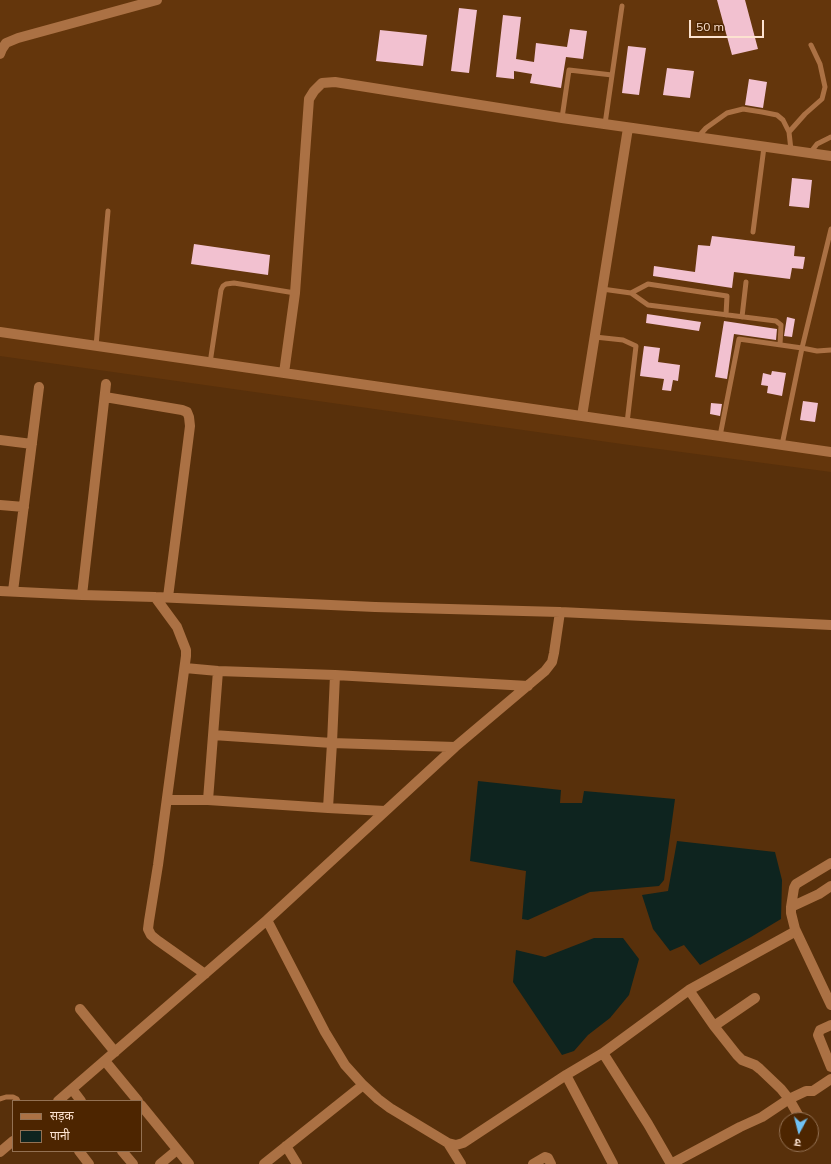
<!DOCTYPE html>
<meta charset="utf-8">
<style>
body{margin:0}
#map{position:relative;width:831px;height:1164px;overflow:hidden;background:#58300b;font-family:Mulish,"Noto Sans Devanagari",sans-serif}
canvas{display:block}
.legend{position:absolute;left:12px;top:1100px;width:130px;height:52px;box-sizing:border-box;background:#4d2500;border:1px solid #937153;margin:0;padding:5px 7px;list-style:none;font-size:12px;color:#fce2d0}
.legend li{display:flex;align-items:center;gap:8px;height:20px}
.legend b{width:20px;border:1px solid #937153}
.north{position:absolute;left:779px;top:1112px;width:40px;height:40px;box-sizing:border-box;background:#4d2500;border:1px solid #937153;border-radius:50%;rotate:187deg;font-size:11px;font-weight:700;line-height:16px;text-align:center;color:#fce2d0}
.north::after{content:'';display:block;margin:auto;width:14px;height:18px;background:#70c2f4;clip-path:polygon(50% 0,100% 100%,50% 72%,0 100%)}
.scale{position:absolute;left:689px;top:20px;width:75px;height:18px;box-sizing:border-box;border:2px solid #fce2d0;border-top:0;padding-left:5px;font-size:12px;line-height:14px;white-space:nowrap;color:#fce2d0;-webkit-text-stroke:3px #4d2500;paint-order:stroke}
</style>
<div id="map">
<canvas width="831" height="1164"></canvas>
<ul class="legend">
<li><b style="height:5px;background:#ab7144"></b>सड़क</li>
<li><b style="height:11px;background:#0e241f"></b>पानी</li>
</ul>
<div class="north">उ</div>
<div class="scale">50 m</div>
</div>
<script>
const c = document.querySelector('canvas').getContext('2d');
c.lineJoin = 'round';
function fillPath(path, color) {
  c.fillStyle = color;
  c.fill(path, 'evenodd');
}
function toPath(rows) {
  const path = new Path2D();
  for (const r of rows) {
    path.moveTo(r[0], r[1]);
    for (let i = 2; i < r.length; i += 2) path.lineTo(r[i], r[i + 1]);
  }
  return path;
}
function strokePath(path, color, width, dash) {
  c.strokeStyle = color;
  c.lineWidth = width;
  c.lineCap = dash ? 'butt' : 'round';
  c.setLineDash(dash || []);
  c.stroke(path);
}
fillPath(toPath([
 [0,0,831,0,831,472,629,445,0,356]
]), '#64360c');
fillPath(toPath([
 [478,781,561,790,560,803,582,803,584,791,675,799,664,880,659,886,590,892,528,920,522,919,526,871,470,861],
 [677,841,775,852,782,880,781,919,751,937,700,965,684,945,670,951,653,929,642,895,668,891],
 [594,938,623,938,639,959,629,995,610,1018,588,1035,574,1051,562,1055,513,982,516,950,545,957]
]), '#0e241f');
fillPath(toPath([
 [717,0,745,0,758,49,732,55],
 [459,8,477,10,469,73,451,71],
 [503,15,521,17,516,59,534,62,536,43,567,47,570,29,587,31,583,59,566,57,561,88,530,83,532,74,514,71,514,79,496,77],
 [380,30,427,35,423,66,376,61],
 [628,46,646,48,639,95,622,93],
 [667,68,694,71,690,98,663,95],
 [749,79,767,82,763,108,745,105],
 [792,178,812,180,809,208,789,206],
 [712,236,795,246,794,256,805,257,803,269,792,268,790,279,734,272,732,288,653,276,654,266,695,272,698,245,710,246],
 [194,244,270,255,268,275,191,264],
 [647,314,701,322,699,331,646,323],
 [787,317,795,319,792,337,784,336],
 [724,321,777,329,776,340,734,334,727,379,715,377],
 [644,346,660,348,658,362,680,365,678,381,673,380,671,391,662,390,664,379,640,376],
 [772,371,786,373,782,396,767,393,768,386,761,385,763,373,771,375],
 [803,401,818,403,815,422,800,420],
 [711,403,722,404,720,416,710,414]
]), '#f2c1d0');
strokePath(toPath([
 [562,118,569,70,612,75],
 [605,124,622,6],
 [789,132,805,114,822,99,825,87,820,64,811,45],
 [698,137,706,128,727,113,743,109,762,112,777,115,783,120,789,132,791,150],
 [810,153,817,144,831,137],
 [753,232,764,147],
 [602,289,631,293,648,305,776,321,781,325,780,345],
 [631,293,648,284,727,296,726,315],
 [742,317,746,282],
 [595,337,623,340,636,346,627,423],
 [96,346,108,211],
 [210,363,221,290,223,286,226,284,234,283,295,293],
 [720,436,739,339,802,348,817,351,831,350],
 [782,445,802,348,831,229],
 [0,1099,6,1097,13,1097,17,1099,18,1101]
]), '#ab7144', 5);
strokePath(toPath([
 [0,54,2,49,6,43,18,38,157,0],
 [0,332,831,452],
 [284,373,295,293,309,99,314,91,322,83,335,82,562,118,831,156],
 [105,397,182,410,187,412,189,417,190,426,188,442,168,597],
 [582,416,628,128],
 [0,440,32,444],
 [0,505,24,507],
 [0,591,82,595,155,597,375,607,560,612,831,625],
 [13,591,39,387],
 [82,595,106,384],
 [155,597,177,627,186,650,186,656,158,865,149,921,148,929,151,935,157,940,205,974],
 [185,668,218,671,335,675,528,686],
 [213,735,332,743,455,747],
 [167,800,208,800,328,808,385,811],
 [208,800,218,671],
 [328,808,332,743,335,675],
 [831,863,796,884,794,888,791,907,791,913,795,929,831,1005],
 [791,907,819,894,831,886],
 [267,920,455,747,545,671,552,662,554,653,560,612],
 [689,990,714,1026,737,1055,742,1060,755,1065,760,1069,781,1089,789,1099,801,1120],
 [80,1009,115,1052],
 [831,1025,820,1030,818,1035,831,1067],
 [714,1026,755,998],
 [603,1053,648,1124,671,1164],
 [105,1061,138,1101],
 [566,1075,613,1164],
 [72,1089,81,1101],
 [58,1101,267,920,325,1032,345,1065,363,1085,378,1099,390,1108,448,1143,456,1145,463,1143,566,1075,603,1053,689,990,796,931],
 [141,1105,189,1164],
 [448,1143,461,1164],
 [286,1146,297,1164],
 [79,1151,89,1164],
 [122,1151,133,1164],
 [0,1152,13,1141],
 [160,1164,177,1150],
 [264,1164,363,1085],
 [533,1164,545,1157,548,1158,551,1164],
 [671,1164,740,1127,762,1117,789,1099,806,1091,813,1091,831,1079]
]), '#ab7144', 10);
</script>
